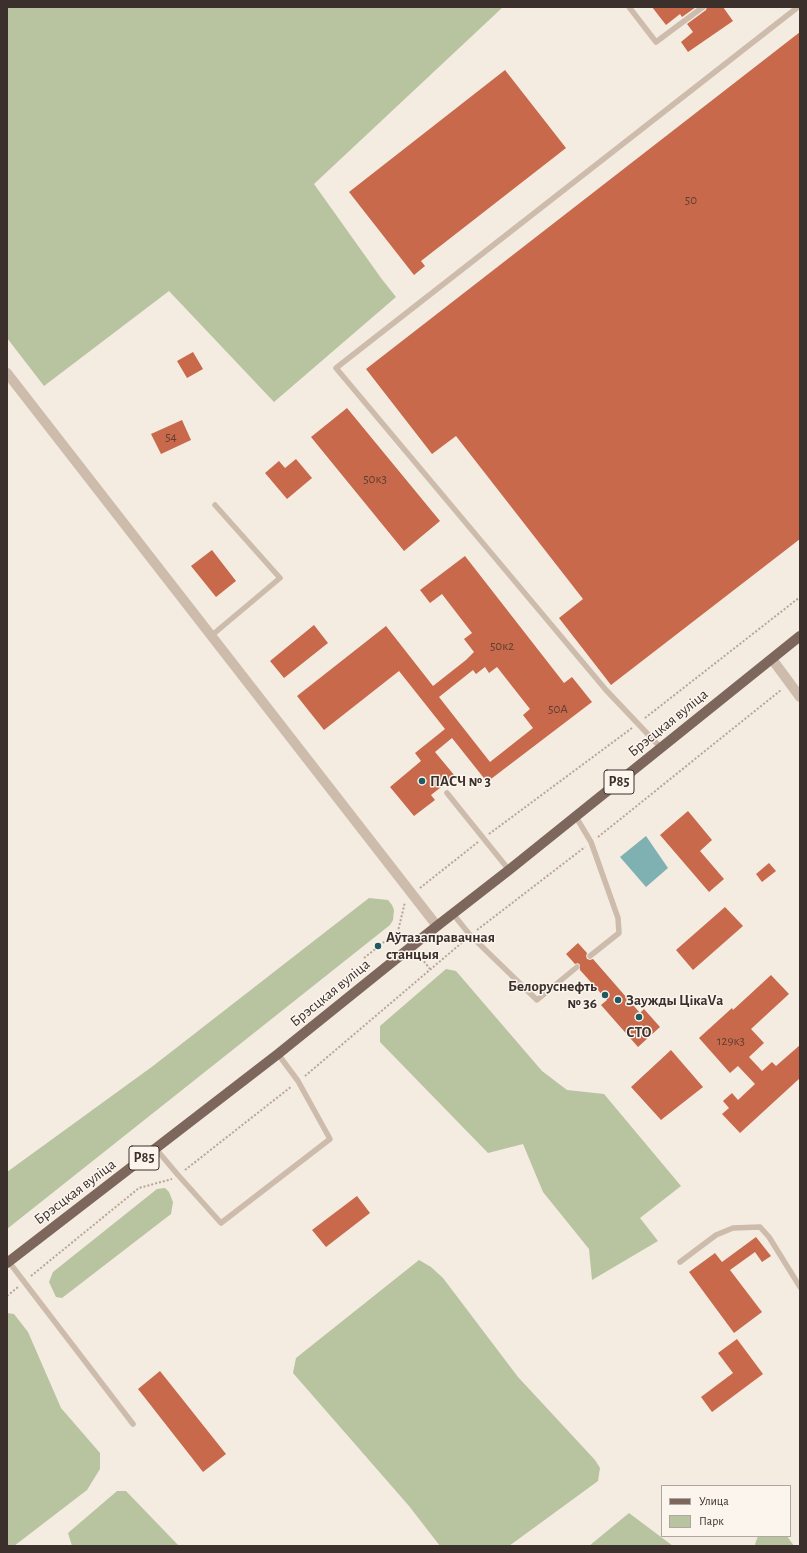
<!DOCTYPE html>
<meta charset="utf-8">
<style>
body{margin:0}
#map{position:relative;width:807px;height:1553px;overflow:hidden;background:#f4ebe1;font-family:"Alegreya Sans",sans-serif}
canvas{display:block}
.frame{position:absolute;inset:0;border:8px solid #3b302b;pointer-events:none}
.legend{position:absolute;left:661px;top:1485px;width:130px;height:52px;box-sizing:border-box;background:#fbf5ee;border:1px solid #aea6a0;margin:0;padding:5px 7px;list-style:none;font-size:12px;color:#3b302b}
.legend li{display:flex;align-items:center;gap:8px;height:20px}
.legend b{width:20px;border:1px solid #aea6a0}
</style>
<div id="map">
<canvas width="807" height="1553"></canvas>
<div class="frame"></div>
<ul class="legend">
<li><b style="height:5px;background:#7d675c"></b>Улица</li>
<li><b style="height:11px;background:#b8c4a0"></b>Парк</li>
</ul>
</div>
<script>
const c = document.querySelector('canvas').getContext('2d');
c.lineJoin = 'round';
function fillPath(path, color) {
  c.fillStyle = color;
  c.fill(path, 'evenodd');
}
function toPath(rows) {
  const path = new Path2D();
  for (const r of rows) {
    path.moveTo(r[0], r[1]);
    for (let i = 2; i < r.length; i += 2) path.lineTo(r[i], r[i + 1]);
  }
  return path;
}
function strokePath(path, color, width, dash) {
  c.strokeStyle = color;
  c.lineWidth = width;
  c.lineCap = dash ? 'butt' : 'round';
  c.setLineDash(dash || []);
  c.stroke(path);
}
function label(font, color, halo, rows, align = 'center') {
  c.font = font + ' "Alegreya Sans",sans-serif';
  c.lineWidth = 3;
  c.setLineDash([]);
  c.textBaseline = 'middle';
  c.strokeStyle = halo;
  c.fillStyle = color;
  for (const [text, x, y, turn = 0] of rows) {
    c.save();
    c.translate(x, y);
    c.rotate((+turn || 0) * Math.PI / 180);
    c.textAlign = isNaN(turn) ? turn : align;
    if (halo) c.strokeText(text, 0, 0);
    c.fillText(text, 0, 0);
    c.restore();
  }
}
fillPath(toPath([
 [7,7,503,7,314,184,381,278,396,297,274,402,169,291,44,386,7,338],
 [369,898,388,900,392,905,394,910,393,920,390,925,7,1229,7,1172,153,1066],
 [446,969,456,971,542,1071,567,1090,604,1094,681,1186,640,1218,658,1241,592,1280,589,1249,543,1192,523,1144,488,1153,380,1042,380,1026],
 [165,1188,169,1192,173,1202,171,1214,62,1298,56,1297,49,1282,53,1272,157,1189],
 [419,1260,431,1267,443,1278,518,1377,595,1460,600,1468,598,1481,509,1546,440,1546,409,1506,293,1373,296,1358],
 [7,1313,14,1314,28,1332,61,1408,100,1453,100,1469,87,1490,14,1546,7,1546],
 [117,1491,126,1491,179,1546,72,1546,68,1533],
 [629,1513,673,1546,589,1546],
 [758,1536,787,1536,794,1546,756,1546,755,1544]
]), '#b8c4a0');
fillPath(toPath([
 [646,836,668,868,646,887,620,857]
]), '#7fb0b2');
fillPath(toPath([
 [652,7,696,7,682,17,680,14,666,25],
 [707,7,723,7,733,21,688,52,681,42,693,32,687,24,706,10],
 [800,32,800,539,611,685,559,618,583,599,456,436,432,454,366,369],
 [505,70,566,148,421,261,425,266,414,275,349,192],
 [193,352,203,369,187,378,177,361],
 [347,408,440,521,404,551,311,437],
 [182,420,191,440,161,454,151,434],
 [296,459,312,478,287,499,265,473,279,461,285,468],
 [212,550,236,581,216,597,191,566],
 [465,556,564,683,572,677,592,702,487,782,452,738,435,752,455,776,431,795,435,800,414,816,390,787,421,761,415,753,445,729,399,671,324,730,297,696,386,626,433,686,466,660,474,652,464,639,472,633,442,594,430,603,420,590],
 [485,667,489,673,497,667,530,709,523,715,533,728,490,762,439,697,473,670,476,674],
 [314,625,328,643,284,678,270,661],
 [688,811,712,840,700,851,724,879,709,892,660,835],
 [769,863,776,871,762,882,756,874],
 [725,907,743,926,693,970,676,950],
 [578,943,587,953,586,956,587,959,590,960,593,959,640,1013,644,1009,660,1027,638,1047,601,1005,607,1000,580,970,580,965,578,963,575,964,566,954],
 [771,975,789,994,751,1029,764,1043,749,1057,762,1071,772,1062,776,1066,800,1045,800,1078,740,1133,722,1114,729,1108,723,1101,732,1093,738,1100,755,1084,738,1066,730,1073,699,1038,732,1008,733,1010],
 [671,1050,703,1087,661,1120,631,1087],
 [357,1196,370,1213,326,1247,312,1230],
 [756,1237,771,1256,762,1262,755,1252,730,1270,762,1312,734,1333,689,1272,715,1253,722,1262],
 [737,1339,763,1374,712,1412,701,1397,733,1373,718,1353],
 [160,1371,226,1454,203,1472,138,1389]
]), '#c8694b');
strokePath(toPath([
 [645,718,800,597],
 [489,834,632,728],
 [598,837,781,690],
 [420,888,478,842],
 [477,930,585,847],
 [405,938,398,931,405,902],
 [419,955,430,969],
 [364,958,398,931],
 [305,1076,465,940],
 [185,1170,292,1086],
 [31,1276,139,1188,172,1179],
 [7,1296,18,1287]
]), '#b9a596', 2, [2, 2]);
strokePath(toPath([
 [629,7,656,42,703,7],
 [211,636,280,578,215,505],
 [661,748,606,690,336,368,798,7],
 [447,793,509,870],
 [576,817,591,842,618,918,619,933,590,956],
 [453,914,470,935,537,1000,577,967],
 [156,1149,178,1175,221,1223,330,1139,298,1081,278,1054],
 [9,1262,133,1424],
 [680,1262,716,1235,733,1228,760,1227,769,1237,800,1287]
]), '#cdbbac', 5.5);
strokePath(toPath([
 [7,373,437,926],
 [772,659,800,697]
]), '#cdbbac', 10);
strokePath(toPath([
 [7,1263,278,1054,437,926,509,870,800,636]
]), '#7d675c', 10);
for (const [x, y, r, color] of [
 [422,781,4,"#1f5a5e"],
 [378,946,4,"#1f5a5e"],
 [605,995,4,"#1f5a5e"],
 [618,1000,4,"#1f5a5e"],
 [639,1017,4,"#1f5a5e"]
]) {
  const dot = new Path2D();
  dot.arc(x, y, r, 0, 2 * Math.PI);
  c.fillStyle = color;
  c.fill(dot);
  strokePath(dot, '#fbf5ee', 1.5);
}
label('13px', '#5e3e33', null, [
 ["50",691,200],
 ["54",171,437],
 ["50к3",375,479],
 ["50к2",502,646],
 ["50А",558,709],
 ["129к3",731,1041]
]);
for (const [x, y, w] of [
 [619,782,30],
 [144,1158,30]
]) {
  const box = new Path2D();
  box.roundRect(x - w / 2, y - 12, w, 24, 3);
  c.fillStyle = '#fbf5ee';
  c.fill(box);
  strokePath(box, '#3b302b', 1);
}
label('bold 14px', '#3b302b', null, [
 ["Р85",619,782],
 ["Р85",144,1158]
]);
label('15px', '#3b302b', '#fbf5ee', [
 ["Брэсцкая вуліца",668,723,-39],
 ["Брэсцкая вуліца",330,993,-39],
 ["Брэсцкая вуліца",75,1192,-37]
]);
label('bold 15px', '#3b302b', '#fbf5ee', [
 ["ПАСЧ № 3",430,781],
 ["Аўтазаправачная",386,937],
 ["станцыя",386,954],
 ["Белоруснефть",597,986,"right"],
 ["№ 36",597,1003,"right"],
 ["Заужды ЦікаVа",626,1000],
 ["СТО",639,1032,"center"]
], 'left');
</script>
